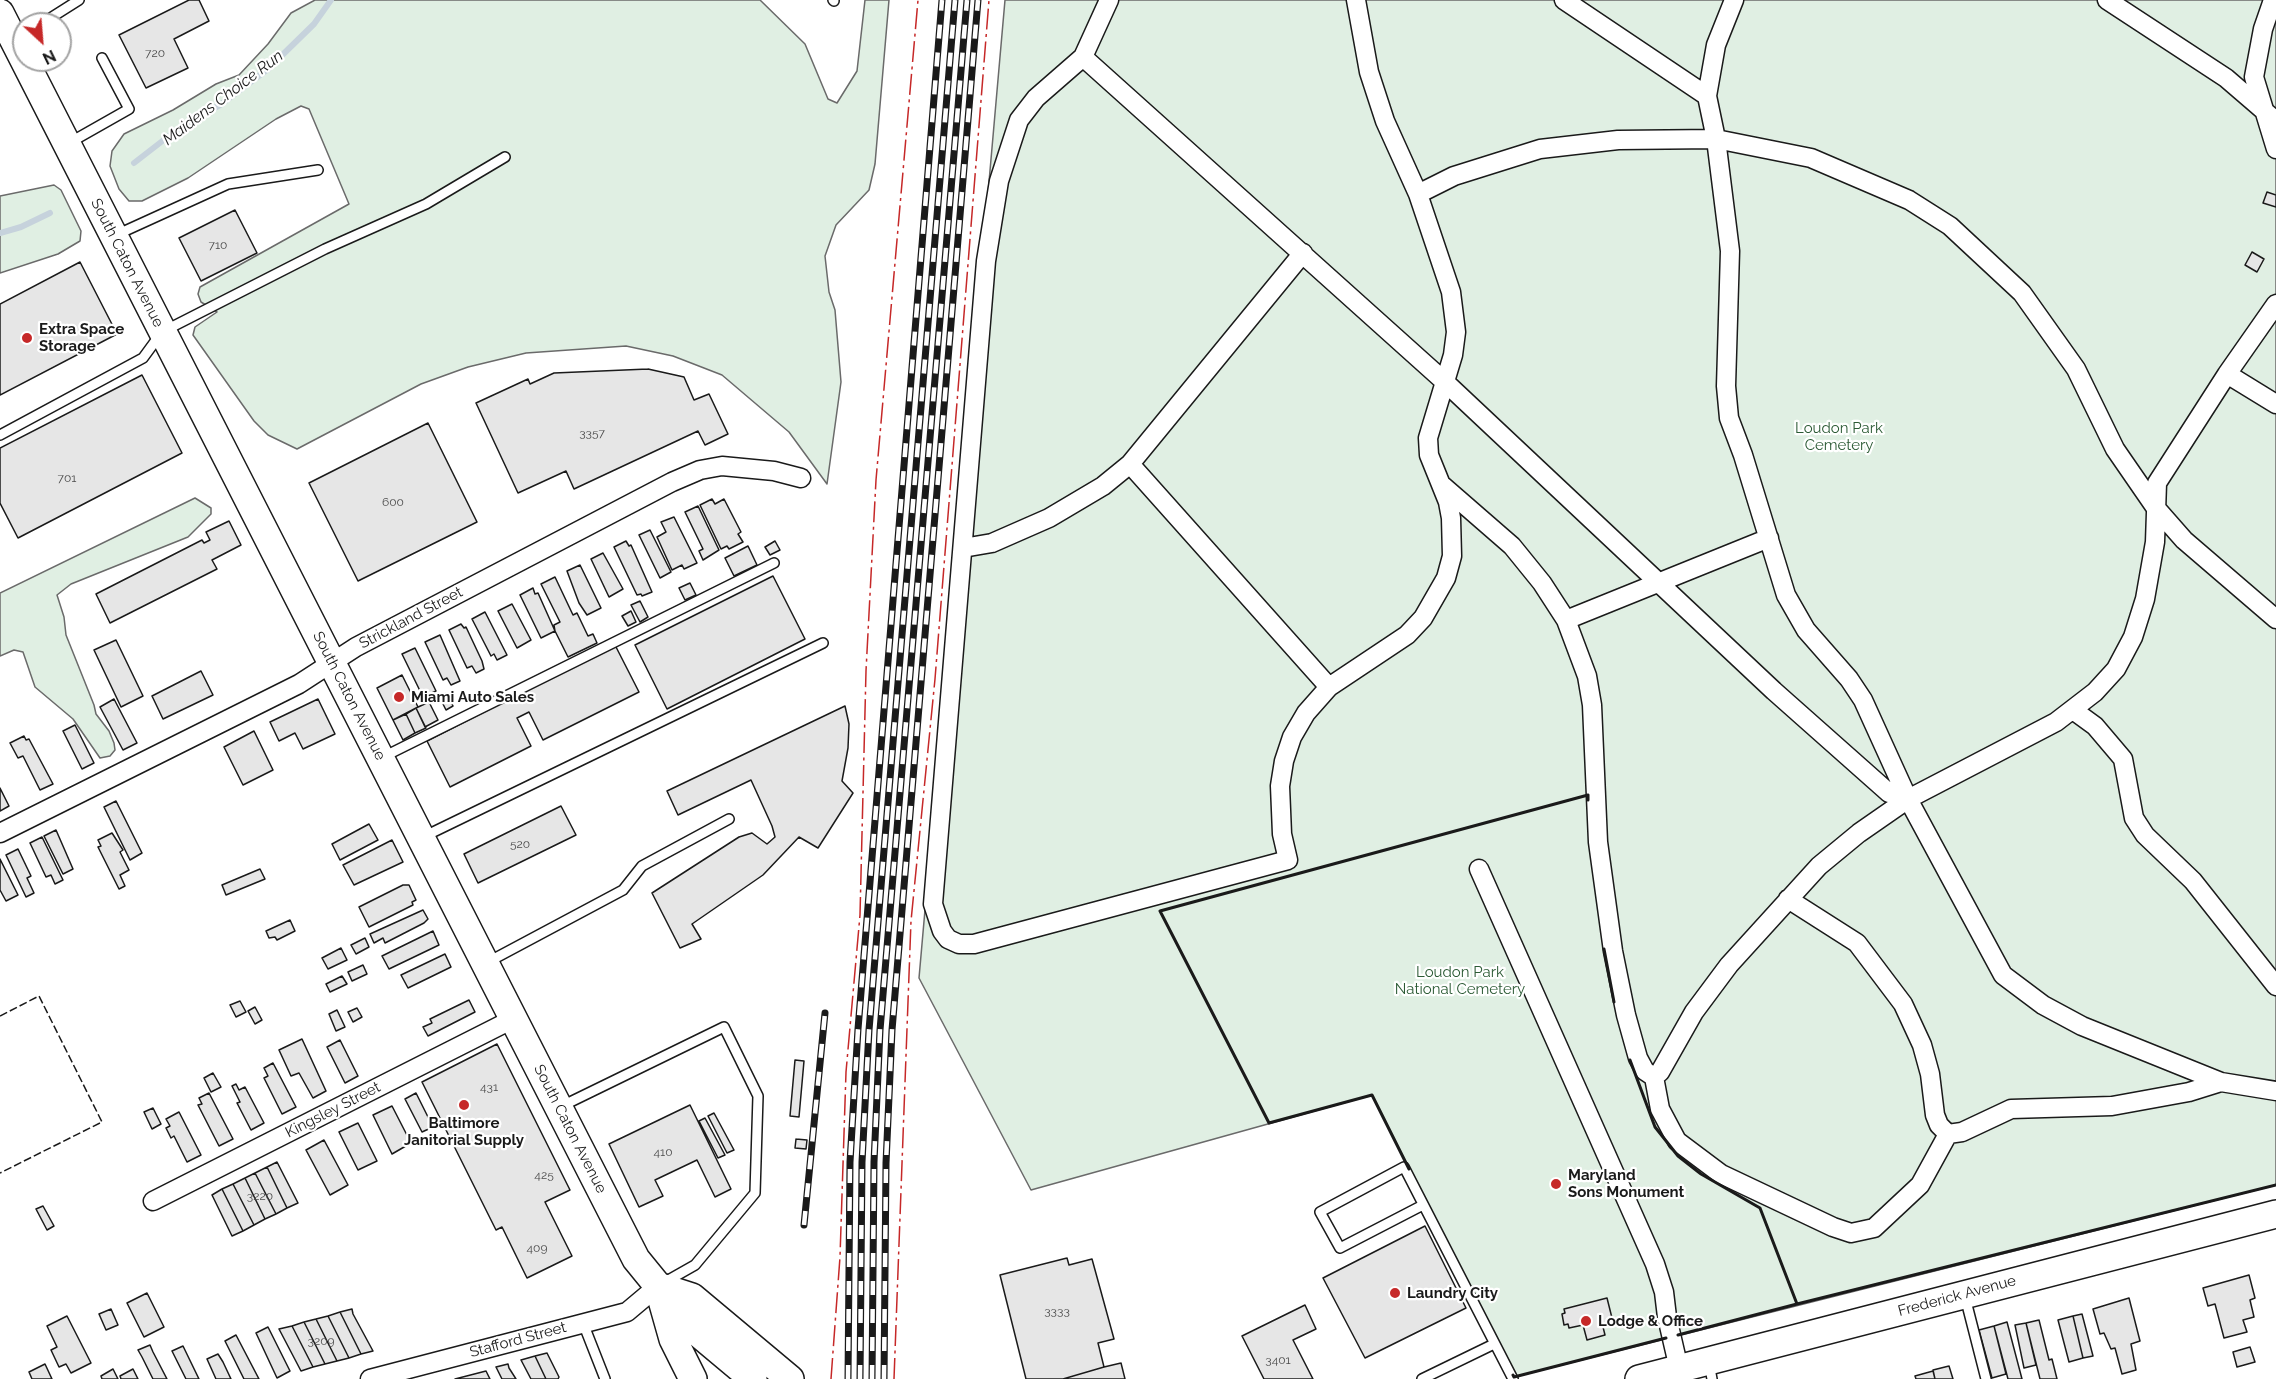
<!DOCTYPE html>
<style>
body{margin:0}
#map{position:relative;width:2276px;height:1379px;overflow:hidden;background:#fff;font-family:Raleway,sans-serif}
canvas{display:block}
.north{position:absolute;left:12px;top:12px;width:60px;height:60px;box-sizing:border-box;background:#fff;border:2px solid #a3a3a3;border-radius:50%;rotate:154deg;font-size:16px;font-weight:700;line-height:24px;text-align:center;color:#1a1a1a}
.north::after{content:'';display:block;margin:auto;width:21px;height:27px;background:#c62828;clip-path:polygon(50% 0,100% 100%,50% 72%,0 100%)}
</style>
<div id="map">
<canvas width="2276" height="1379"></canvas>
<div class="north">N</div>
</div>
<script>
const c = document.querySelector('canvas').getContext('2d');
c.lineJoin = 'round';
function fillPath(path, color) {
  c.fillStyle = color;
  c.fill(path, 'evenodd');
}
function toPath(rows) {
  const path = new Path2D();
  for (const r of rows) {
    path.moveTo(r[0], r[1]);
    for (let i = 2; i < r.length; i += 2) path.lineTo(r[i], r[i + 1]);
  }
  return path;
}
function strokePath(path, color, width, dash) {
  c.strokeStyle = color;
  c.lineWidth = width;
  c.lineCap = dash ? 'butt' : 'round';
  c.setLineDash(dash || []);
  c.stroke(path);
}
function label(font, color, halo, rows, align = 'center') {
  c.font = font + ' Raleway,sans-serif';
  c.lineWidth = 4.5;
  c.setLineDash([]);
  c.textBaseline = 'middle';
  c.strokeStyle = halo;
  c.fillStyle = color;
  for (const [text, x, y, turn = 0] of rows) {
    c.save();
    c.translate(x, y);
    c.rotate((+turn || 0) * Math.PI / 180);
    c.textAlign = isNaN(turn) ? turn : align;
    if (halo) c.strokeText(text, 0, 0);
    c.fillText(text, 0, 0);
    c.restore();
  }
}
const green = toPath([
 [315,0,760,0,805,44,828,99,837,103,857,71,865,0,889,0,875,164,869,190,836,225,825,256,829,292,835,310,841,382,827,484,789,432,722,375,673,356,626,346,526,353,468,367,421,384,297,449,268,435,254,421,193,335,195,327,217,312,201,302,198,294,200,287,349,204,309,109,301,106,276,119,188,178,142,201,129,201,119,189,110,166,112,151,124,134,173,110,216,84,239,75,268,44,291,13,315,0],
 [1005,0,2276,0,2276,1185,1514,1377,1372,1095,1031,1190,919,978,1005,0],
 [54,185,61,190,81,231,80,241,58,254,0,273,0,196,54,185],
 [195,498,211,508,211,514,188,537,71,584,57,595,64,617,66,635,94,705,96,714,109,731,114,743,115,750,110,756,100,758,73,719,35,687,23,652,14,650,0,656,0,593,195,498]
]);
fillPath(green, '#e0efe3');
strokePath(green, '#6a6a6a', 1.5);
strokePath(toPath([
 [134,163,183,125,220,105,268,69,314,24,331,0],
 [0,233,21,227,50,213]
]), '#c6d2dc', 6);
const building = toPath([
 [189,0,199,0,209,21,174,39,188,68,146,88,119,35,189,0],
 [2267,192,2276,195,2276,207,2263,203,2267,192],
 [235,210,257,253,201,281,179,238,235,210],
 [2252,252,2264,259,2257,272,2245,265,2252,252],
 [80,262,117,334,0,395,0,304,80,262],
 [648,369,684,377,694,400,709,394,728,434,705,445,698,431,574,489,566,471,518,493,476,403,528,379,530,384,554,373,648,369],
 [142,375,182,453,18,538,0,503,0,448,142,375],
 [428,423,477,522,358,581,309,483,428,423],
 [712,499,715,504,724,499,741,532,738,534,743,542,729,549,727,546,721,549,700,505,712,499],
 [698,506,719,550,703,560,699,551,703,549,685,512,698,506],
 [674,517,697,563,684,569,682,565,672,570,657,537,666,532,661,522,674,517],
 [229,521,241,545,212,560,217,569,110,623,96,594,202,540,204,543,210,540,206,532,229,521],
 [650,530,671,572,660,578,639,535,650,530],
 [626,541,629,546,631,545,652,592,642,596,641,594,637,595,614,547,626,541],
 [775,541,780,550,770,555,765,547,775,541],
 [748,546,757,565,734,576,725,558,748,546],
 [603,553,623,589,609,597,591,559,603,553],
 [580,565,601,608,587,615,579,603,567,571,580,565],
 [773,576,805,639,667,709,635,645,773,576],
 [555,577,573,615,577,613,588,636,593,634,597,643,568,657,555,631,554,625,560,622,541,584,555,577],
 [690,583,696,595,685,600,679,588,690,583],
 [533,588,535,594,538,593,555,631,541,638,520,595,533,588],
 [640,601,648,617,640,622,631,605,640,601],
 [512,604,531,640,517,648,498,611,512,604],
 [631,611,636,622,628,626,622,616,631,611],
 [485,612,507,655,497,660,494,654,491,656,472,619,485,612],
 [461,624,464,628,466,627,482,661,484,669,476,673,472,666,467,668,449,630,461,624],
 [440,635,460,681,451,685,447,678,443,680,425,642,440,635],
 [116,640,143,696,121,707,94,650,116,640],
 [615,645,639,692,543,740,529,712,517,718,531,746,450,787,427,741,615,645],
 [415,648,436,691,423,697,402,654,415,648],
 [201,671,213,695,163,719,152,696,201,671],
 [402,675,418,707,393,720,377,688,402,675],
 [447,693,453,706,446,710,439,696,447,693],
 [114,699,137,743,123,750,100,707,114,699],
 [318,699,335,734,303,749,295,733,279,741,270,722,318,699],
 [429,702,438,720,425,727,416,708,429,702],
 [845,706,849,724,848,748,842,781,853,793,818,848,799,837,763,875,692,924,701,939,680,948,652,893,739,837,752,833,767,844,775,837,772,826,751,780,678,815,667,791,845,706],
 [416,708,426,728,415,733,406,714,416,708],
 [406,714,415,733,403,740,393,720,406,714],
 [75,725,94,763,82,769,63,731,75,725],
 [254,731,273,770,243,785,224,747,254,731],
 [24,736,26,740,29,739,53,784,40,790,23,756,18,758,10,743,24,736],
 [0,788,9,806,0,811,0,788],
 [116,801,142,853,130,860,104,807,116,801],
 [561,806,576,835,478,883,464,854,561,806],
 [369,824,378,840,340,860,332,844,369,824],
 [56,830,73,869,63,874,44,836,56,830],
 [112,833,123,850,120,852,129,870,120,875,125,886,119,889,98,847,101,846,98,840,112,833],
 [42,837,63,880,55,884,51,875,46,877,30,843,42,837],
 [392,840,403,862,354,885,343,865,392,840],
 [18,849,31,876,27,878,34,893,26,897,6,855,18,849],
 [0,859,18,895,6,901,0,890,0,859],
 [260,869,265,879,226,895,222,885,260,869],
 [403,885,409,885,416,900,412,902,413,905,369,927,359,907,403,885],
 [423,910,428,919,424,923,385,943,383,938,374,943,370,934,423,910],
 [290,920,295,931,277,940,275,937,269,938,266,931,290,920],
 [433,931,439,945,389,969,382,956,433,931],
 [365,938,369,947,356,954,351,945,365,938],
 [341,948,347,960,328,969,322,958,341,948],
 [445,954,451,967,408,988,401,975,445,954],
 [363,965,367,974,352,981,348,972,363,965],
 [342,976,347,984,330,992,326,984,342,976],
 [469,1000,475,1012,428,1036,423,1027,432,1023,430,1019,469,1000],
 [240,1001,246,1012,236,1017,230,1005,240,1001],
 [255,1007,262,1020,255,1024,248,1011,255,1007],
 [357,1008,362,1017,353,1022,348,1012,357,1008],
 [337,1010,345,1027,336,1031,329,1014,337,1010],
 [302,1039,326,1091,313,1098,299,1073,291,1076,279,1050,302,1039],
 [340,1040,358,1076,345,1083,327,1047,340,1040],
 [497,1044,570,1190,545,1202,572,1256,527,1278,502,1227,496,1230,422,1082,497,1044],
 [795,1060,804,1061,799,1117,790,1116,795,1060],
 [273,1063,296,1107,282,1114,264,1078,268,1076,264,1068,273,1063],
 [213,1073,221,1087,211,1092,204,1078,213,1073],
 [236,1084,239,1090,245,1087,264,1123,251,1130,237,1103,240,1102,232,1086,236,1084],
 [209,1093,233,1139,219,1146,198,1105,202,1104,199,1098,209,1093],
 [416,1093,433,1127,422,1132,405,1099,416,1093],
 [690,1105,731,1189,715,1197,697,1160,655,1180,663,1196,639,1207,609,1144,690,1105],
 [392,1106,411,1143,392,1154,373,1115,392,1106],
 [153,1108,161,1124,152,1129,144,1112,153,1108],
 [179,1112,201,1155,187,1162,174,1136,171,1138,166,1128,170,1126,166,1119,179,1112],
 [714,1113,734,1150,727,1153,708,1116,714,1113],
 [705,1118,725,1155,718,1158,699,1121,705,1118],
 [358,1123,377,1161,358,1170,339,1132,358,1123],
 [796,1139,807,1140,806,1149,795,1148,796,1139],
 [324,1140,348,1185,330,1195,306,1150,324,1140],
 [277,1162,298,1203,287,1208,267,1167,277,1162],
 [267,1167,287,1208,276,1214,255,1173,267,1167],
 [255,1173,276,1214,265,1219,245,1178,255,1173],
 [245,1178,265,1219,254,1225,233,1184,245,1178],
 [233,1184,254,1225,243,1231,222,1189,233,1184],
 [222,1189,243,1231,232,1236,212,1195,222,1189],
 [43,1206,54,1226,47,1230,36,1209,43,1206],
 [1425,1226,1466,1308,1365,1358,1323,1278,1425,1226],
 [1067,1258,1069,1265,1092,1259,1114,1339,1098,1343,1104,1367,1063,1379,1026,1379,1000,1275,1067,1258],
 [2249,1275,2255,1298,2250,1300,2254,1317,2243,1320,2247,1332,2224,1338,2215,1304,2208,1306,2203,1288,2249,1275],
 [147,1293,164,1327,144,1337,127,1303,147,1293],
 [1607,1298,1612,1318,1608,1318,1610,1325,1603,1327,1605,1335,1587,1340,1583,1325,1569,1328,1568,1324,1564,1325,1562,1314,1565,1313,1564,1309,1607,1298],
 [2129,1298,2140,1341,2131,1344,2136,1370,2122,1374,2115,1348,2111,1349,2104,1333,2100,1334,2093,1309,2129,1298],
 [1305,1305,1316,1329,1293,1340,1313,1379,1264,1379,1242,1336,1305,1305],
 [111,1309,118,1325,106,1330,99,1314,111,1309],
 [352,1309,353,1314,373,1351,361,1354,340,1312,352,1309],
 [340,1312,361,1354,349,1358,328,1316,340,1312],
 [2082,1314,2093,1356,2083,1358,2073,1316,2082,1314],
 [67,1316,91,1363,71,1373,66,1364,59,1367,51,1350,57,1347,47,1326,67,1316],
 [328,1316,349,1358,337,1361,316,1319,328,1316],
 [2073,1316,2083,1358,2069,1362,2058,1320,2073,1316],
 [316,1319,337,1361,325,1364,304,1322,316,1319],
 [2039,1320,2049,1360,2052,1359,2057,1379,2040,1379,2026,1323,2039,1320],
 [304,1322,325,1364,313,1367,292,1326,304,1322],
 [2007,1322,2022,1379,2008,1379,1994,1326,2007,1322],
 [2026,1323,2036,1365,2024,1368,2015,1325,2026,1323],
 [292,1326,313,1367,301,1371,279,1329,292,1326],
 [1994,1326,2006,1374,1992,1378,1979,1330,1994,1326],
 [268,1327,290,1371,277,1378,256,1333,268,1327],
 [236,1335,259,1379,244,1379,225,1341,236,1335],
 [150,1345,153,1352,167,1379,153,1379,142,1357,138,1350,150,1345],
 [183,1346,199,1379,186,1379,172,1351,183,1346],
 [2250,1347,2255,1362,2237,1367,2233,1352,2250,1347],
 [547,1353,559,1377,558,1379,546,1379,535,1356,547,1353],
 [218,1354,223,1362,231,1379,216,1379,207,1359,218,1354],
 [535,1356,546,1379,531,1379,521,1360,535,1356],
 [1121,1363,1125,1379,1063,1379,1104,1367,1121,1363],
 [45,1364,52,1379,32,1379,29,1372,45,1364],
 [508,1364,509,1368,516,1379,502,1379,496,1367,508,1364],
 [1949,1366,1953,1379,1935,1379,1933,1370,1949,1366],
 [113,1369,118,1379,102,1379,101,1376,113,1369],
 [133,1369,138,1379,121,1379,120,1376,133,1369],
 [486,1371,490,1379,455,1379,486,1371],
 [1933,1371,1935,1379,1916,1379,1915,1376,1933,1371]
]);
fillPath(building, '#e6e6e6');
strokePath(building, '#1a1a1a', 1.5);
const lane = toPath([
 [833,0,834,1],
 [41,24,79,0],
 [69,143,129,109,102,58],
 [116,235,228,184,318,170],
 [0,435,143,358,162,332,325,249,426,204,505,157],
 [383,757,774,563],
 [423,837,823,643],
 [488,962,623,890,642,866,729,819],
 [562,1106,724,1027,758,1096,755,1193,695,1265,665,1282],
 [1423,1205,1340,1248,1320,1212,1404,1167,1513,1379],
 [1965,1297,1986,1379],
 [583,1323,605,1379],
 [1709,1363,1712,1379],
 [1422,1379,1494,1344]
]);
const street = toPath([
 [1109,0,1083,57,1445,382,1774,691,1889,793,1908,799],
 [1564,0,1707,96],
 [1734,0,1716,45,1707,96,1716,139,1730,251,1726,386,1729,418,1743,455,1786,595,1806,630,1849,679,1863,700,1908,799,2003,975,2043,1005,2082,1026,2221,1082],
 [2107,0,2226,78,2276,121],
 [2273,0,2263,29,2254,77,2276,149],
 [1083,57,1036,98,1019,120,999,181,986,261,933,904,942,931,948,939,959,944,974,944,1288,860,1282,834,1280,786,1284,761,1292,737,1306,713,1329,687,1407,635,1423,618,1446,578,1452,556,1451,518,1448,502,1429,455,1428,438,1453,355,1456,332,1451,292,1418,194,1385,121,1369,72,1356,0],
 [1418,194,1454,176,1540,149,1618,140,1716,139,1811,158,1909,200,1950,226,2022,293,2076,369,2115,449,2155,507,2184,540,2276,619],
 [2227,374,2276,404],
 [1130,464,1329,687],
 [1443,486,1512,546,1542,583,1566,620],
 [1769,538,1566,620,1587,676,1592,705,1598,842,1613,951,1626,1015,1638,1058,1645,1071,1654,1077,1660,1072,1694,1012,1729,965,1819,866,1859,833,1908,799,2056,722,2095,692,2116,669,2133,637,2145,599,2155,542,2157,483,2227,374,2276,304],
 [963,548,992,543,1049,518,1103,486,1130,464,1303,253],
 [2073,710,2095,726,2123,759,2134,818,2145,835,2193,881,2276,986],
 [0,833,299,684,356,647,672,482,700,470,722,466,774,471,801,478],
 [1479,869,1655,1264,1664,1292,1667,1317,1679,1369],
 [1788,899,1857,943,1903,1004,1922,1045,1930,1074,1935,1115,1939,1125,1948,1134,1962,1132,2011,1109,2112,1106,2189,1092,2221,1082,2276,1091],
 [1654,1077,1660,1109,1677,1141,1721,1174,1833,1227,1851,1233,1874,1228,1920,1185,1948,1134],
 [153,1201,513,1019],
 [370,1379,627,1312,658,1286]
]);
const primary = toPath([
 [0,13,636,1259,658,1286,673,1339,693,1379],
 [658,1286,692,1297,790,1379],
 [667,1299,680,1318,753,1379],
 [1639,1379,2276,1214]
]);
strokePath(lane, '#1a1a1a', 12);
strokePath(street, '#1a1a1a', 21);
strokePath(primary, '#1a1a1a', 30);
strokePath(lane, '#fff', 9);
strokePath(street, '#fff', 18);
strokePath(primary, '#fff', 27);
const rail = toPath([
 [804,1225,825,1013],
 [848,1379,850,1162,858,1029,942,0],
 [860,1379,862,1162,869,1030,955,0],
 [872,1379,874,1162,880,1030,967,0],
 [884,1379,886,1163,892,1030,978,0]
]);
strokePath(rail, '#1a1a1a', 7);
strokePath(rail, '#fff', 4.5, [14]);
strokePath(toPath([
 [0,1016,39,996,102,1122,0,1173]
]), '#1a1a1a', 1.5, [8, 3]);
strokePath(toPath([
 [1604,949,1614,1002],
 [1630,1060,1655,1127,1678,1156,1701,1174,1760,1208,1797,1304,1678,1335],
 [1409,1169,1372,1095,1269,1123,1160,911,1588,795,1588,800],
 [1797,1304,2276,1185],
 [1513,1375,1514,1377,1666,1338]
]), '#1a1a1a', 3);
strokePath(toPath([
 [831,1379,840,1257,846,1072,860,915,866,671,876,480,918,0],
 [894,1379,911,921,935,679,989,0]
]), '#c62828', 1.5, [21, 4.5, 3, 4.5]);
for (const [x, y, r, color] of [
 [27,338,6,"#c62828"],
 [399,697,6,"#c62828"],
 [464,1105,6,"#c62828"],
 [1556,1184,6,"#c62828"],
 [1395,1293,6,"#c62828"],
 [1586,1321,6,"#c62828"]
]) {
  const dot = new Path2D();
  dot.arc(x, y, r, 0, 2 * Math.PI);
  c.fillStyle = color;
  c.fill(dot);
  strokePath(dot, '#fff', 2);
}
label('12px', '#4d4d4d', null, [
 ["720",155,53],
 ["710",218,245],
 ["3357",592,433],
 ["701",67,478],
 ["600",393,502],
 ["520",520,844],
 ["431",489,1087],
 ["410",663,1152],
 ["425",544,1175],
 ["3220",260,1196],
 ["409",537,1248],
 ["3333",1057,1311],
 ["3209",321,1341],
 ["3401",1278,1360]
]);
label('15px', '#1a1a1a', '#fff', [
 ["South Caton Avenue",127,263,63],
 ["Strickland Street",411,618,-28],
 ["South Caton Avenue",349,696,63],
 ["Kingsley Street",333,1110,-27],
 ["South Caton Avenue",570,1129,63],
 ["Frederick Avenue",1957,1296,-15],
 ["Stafford Street",518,1340,-15]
]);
label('bold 15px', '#1a1a1a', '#fff', [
 ["Extra Space",39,329],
 ["Storage",39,346],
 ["Miami Auto Sales",411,697],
 ["Baltimore",464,1123,"center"],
 ["Janitorial Supply",464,1140,"center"],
 ["Maryland",1568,1175],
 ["Sons Monument",1568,1192],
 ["Laundry City",1407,1293],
 ["Lodge & Office",1598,1321]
], 'left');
label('15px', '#2b5a34', '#fff', [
 ["Loudon Park",1839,428],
 ["Cemetery",1839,445],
 ["Loudon Park",1460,972],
 ["National Cemetery",1460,989]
]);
label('italic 16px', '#1a1a1a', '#fff', [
 ["Maidens Choice Run",223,98,-37]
]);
</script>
